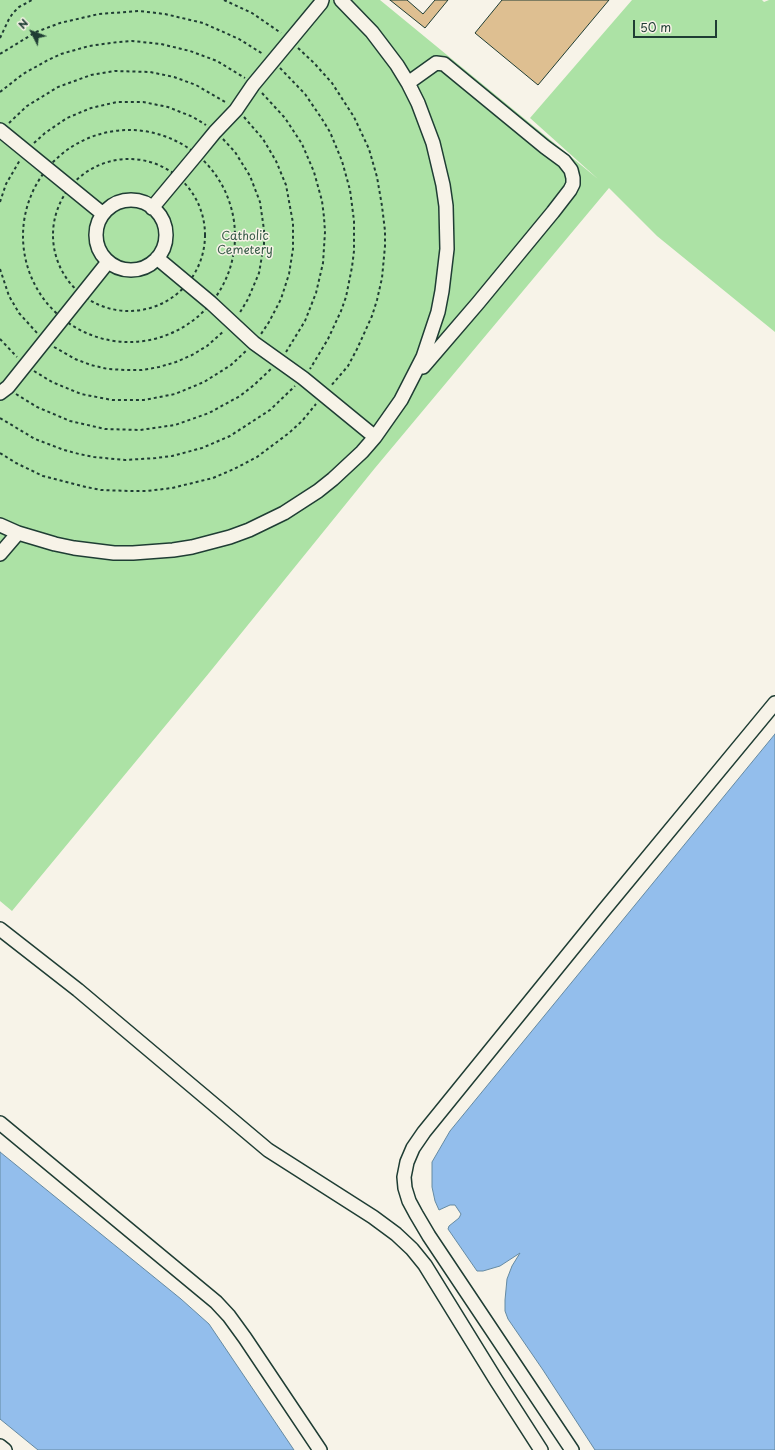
<!DOCTYPE html>
<style>
body{margin:0}
#map{position:relative;width:775px;height:1450px;overflow:hidden;background:#f7f3e8;font-family:"Playpen Sans",sans-serif}
canvas{display:block}
.north{position:absolute;left:12px;top:12px;width:40px;height:40px;-webkit-text-stroke:3px #f7f3e8;paint-order:stroke;rotate:312deg;font-size:11px;font-weight:700;line-height:16px;text-align:center;color:#1f3d34}
.north::after{content:'';display:block;margin:auto;width:14px;height:18px;background:#1f3d34;clip-path:polygon(50% 0,100% 100%,50% 72%,0 100%)}
.scale{position:absolute;left:633px;top:20px;width:84px;height:18px;box-sizing:border-box;border:2px solid #1f3d34;border-top:0;padding-left:5px;font-size:12px;line-height:14px;white-space:nowrap;color:#1f3d34;-webkit-text-stroke:3px #f7f3e8;paint-order:stroke}
</style>
<div id="map">
<canvas width="775" height="1450"></canvas>
<div class="north">N</div>
<div class="scale">50 m</div>
</div>
<script>
const c = document.querySelector('canvas').getContext('2d');
c.lineJoin = 'round';
function fillPath(path, color) {
  c.fillStyle = color;
  c.fill(path, 'evenodd');
}
function toPath(rows) {
  const path = new Path2D();
  for (const r of rows) {
    if (r.length === 3) {
      path.moveTo(r[0] + r[2], r[1]);
      path.arc(r[0], r[1], r[2], 0, 2 * Math.PI);
      continue;
    }
    path.moveTo(r[0], r[1]);
    for (let i = 2; i < r.length; i += 2) path.lineTo(r[i], r[i + 1]);
  }
  return path;
}
function strokePath(path, color, width, dash) {
  c.strokeStyle = color;
  c.lineWidth = width;
  c.lineCap = dash ? 'butt' : 'round';
  c.setLineDash(dash || []);
  c.stroke(path);
}
function label(font, color, halo, rows, align = 'center') {
  c.font = font + ' "Playpen Sans",sans-serif';
  c.lineWidth = 3;
  c.setLineDash([]);
  c.textBaseline = 'middle';
  c.strokeStyle = halo;
  c.fillStyle = color;
  for (const [text, x, y, turn = 0] of rows) {
    c.save();
    c.translate(x, y);
    c.rotate((+turn || 0) * Math.PI / 180);
    c.textAlign = isNaN(turn) ? turn : align;
    if (halo) c.strokeText(text, 0, 0);
    c.fillText(text, 0, 0);
    c.restore();
  }
}
fillPath(toPath([
 [0,0,380,0,598,179,530,118,632,0,762,0,764,2,769,0,775,0,775,332,657,236,609,188,375,468,209,673,12,911,0,901]
]), '#ace2a5');
const water = toPath([
 [775,734,775,1450,595,1450,543,1370,508,1319,505,1311,505,1300,507,1279,512,1266,520,1253,500,1266,483,1271,477,1271,448,1229,449,1226,459,1218,461,1214,455,1205,450,1205,439,1210,435,1201,432,1187,432,1162,450,1131,775,734],
 [0,1152,181,1299,209,1324,294,1450,38,1450,0,1419,0,1152]
]);
fillPath(water, '#93beec');
strokePath(water, '#658aa2', 1);
const building = toPath([
 [390,0,407,0,423,14,435,0,448,0,425,28,390,0],
 [502,0,609,0,538,85,475,33,502,0]
]);
fillPath(building, '#debf91');
strokePath(building, '#1f3d34', 1);
const minor = toPath([
 [408,83,436,63,444,64,545,147,564,161,571,170,573,178,573,184,570,190,553,212,478,303,423,367],
 [0,130,103,214],
 [131,235,35],
 [152,208,197,154,215,132,236,110,253,85,321,3,322,0],
 [157,258,211,303,254,343,303,378,375,437],
 [0,393,8,387,108,262],
 [0,525,18,533,55,544,74,548,114,553,133,553,173,550,192,547,230,537,249,530,284,513,318,491,333,479,362,452,375,437,401,400,423,357,438,312,442,291,447,249,446,206,443,185,433,143,418,103,408,83,397,65,372,32,341,0],
 [0,554,18,533],
 [0,929,78,990,268,1150,373,1217,396,1234,412,1249,425,1265,496,1380,541,1450],
 [0,1123,216,1302,229,1316,245,1338,320,1450],
 [0,1446,5,1450],
 [572,1450,429,1236,416,1214,409,1201,405,1188,404,1177,407,1162,413,1148,424,1132,604,910,775,703]
]);
strokePath(minor, '#1f3d34', 16);
strokePath(toPath([
 [224,0,252,13,281,33],
 [0,38,9,19,13,13,19,7,32,0],
 [298,48,314,63,332,83,354,117,369,149,377,177,382,206,385,231,385,246,382,278,377,300,372,316,357,349,348,366,330,387],
 [0,54,36,32,60,23,99,14,139,11,165,14,203,23,239,39,263,54],
 [280,68,305,94,322,119,330,132,342,161,350,190,352,205,354,221,354,251,352,267,346,297,341,311,328,339,310,369],
 [0,92,23,74,48,60,61,54,89,46,118,42,132,41,161,44,190,51,217,61,245,78],
 [262,93,285,118,302,144,314,172,322,201,324,217,325,232,323,263,316,293,305,321,286,352],
 [244,117,263,139,276,161,286,185,293,223,293,249,289,274,281,299,269,322,261,334],
 [9,123,27,106,58,87,91,75,115,71,150,72,174,77,196,85,227,103],
 [129,236,106],
 [223,139,235,152,250,176,260,202,264,230,264,244,259,273,248,299,239,314],
 [34,143,45,133,67,118,91,108,117,102,143,102,168,107,193,117,206,125],
 [129,235,76],
 [0,202,6,184,20,160],
 [0,269,9,296,19,313,37,333],
 [0,339,17,357],
 [54,347,75,359,91,365,108,369,125,370,142,370,159,367,176,362,192,355,207,346,224,331],
 [34,371,52,382,81,394,112,400,144,400,175,394,204,382,231,365,246,351],
 [16,394,37,407,70,421,105,429,140,430,175,425,209,413,240,396,254,385,271,369],
 [0,418,35,439,64,450,79,454,94,457,125,460,156,458,172,456,202,448,230,436,270,410,295,386],
 [0,453,16,463,43,476,86,487,101,490,131,491,147,491,172,488,213,478,234,469,257,457,289,433,302,421,316,404]
]), '#1f3d34', 2, [3, 3]);
strokePath(minor, '#f7f3e8', 13);
label('12px', '#3b5e4b', '#f7f3e8', [
 ["Catholic",245,237],
 ["Cemetery",245,251]
]);
</script>
